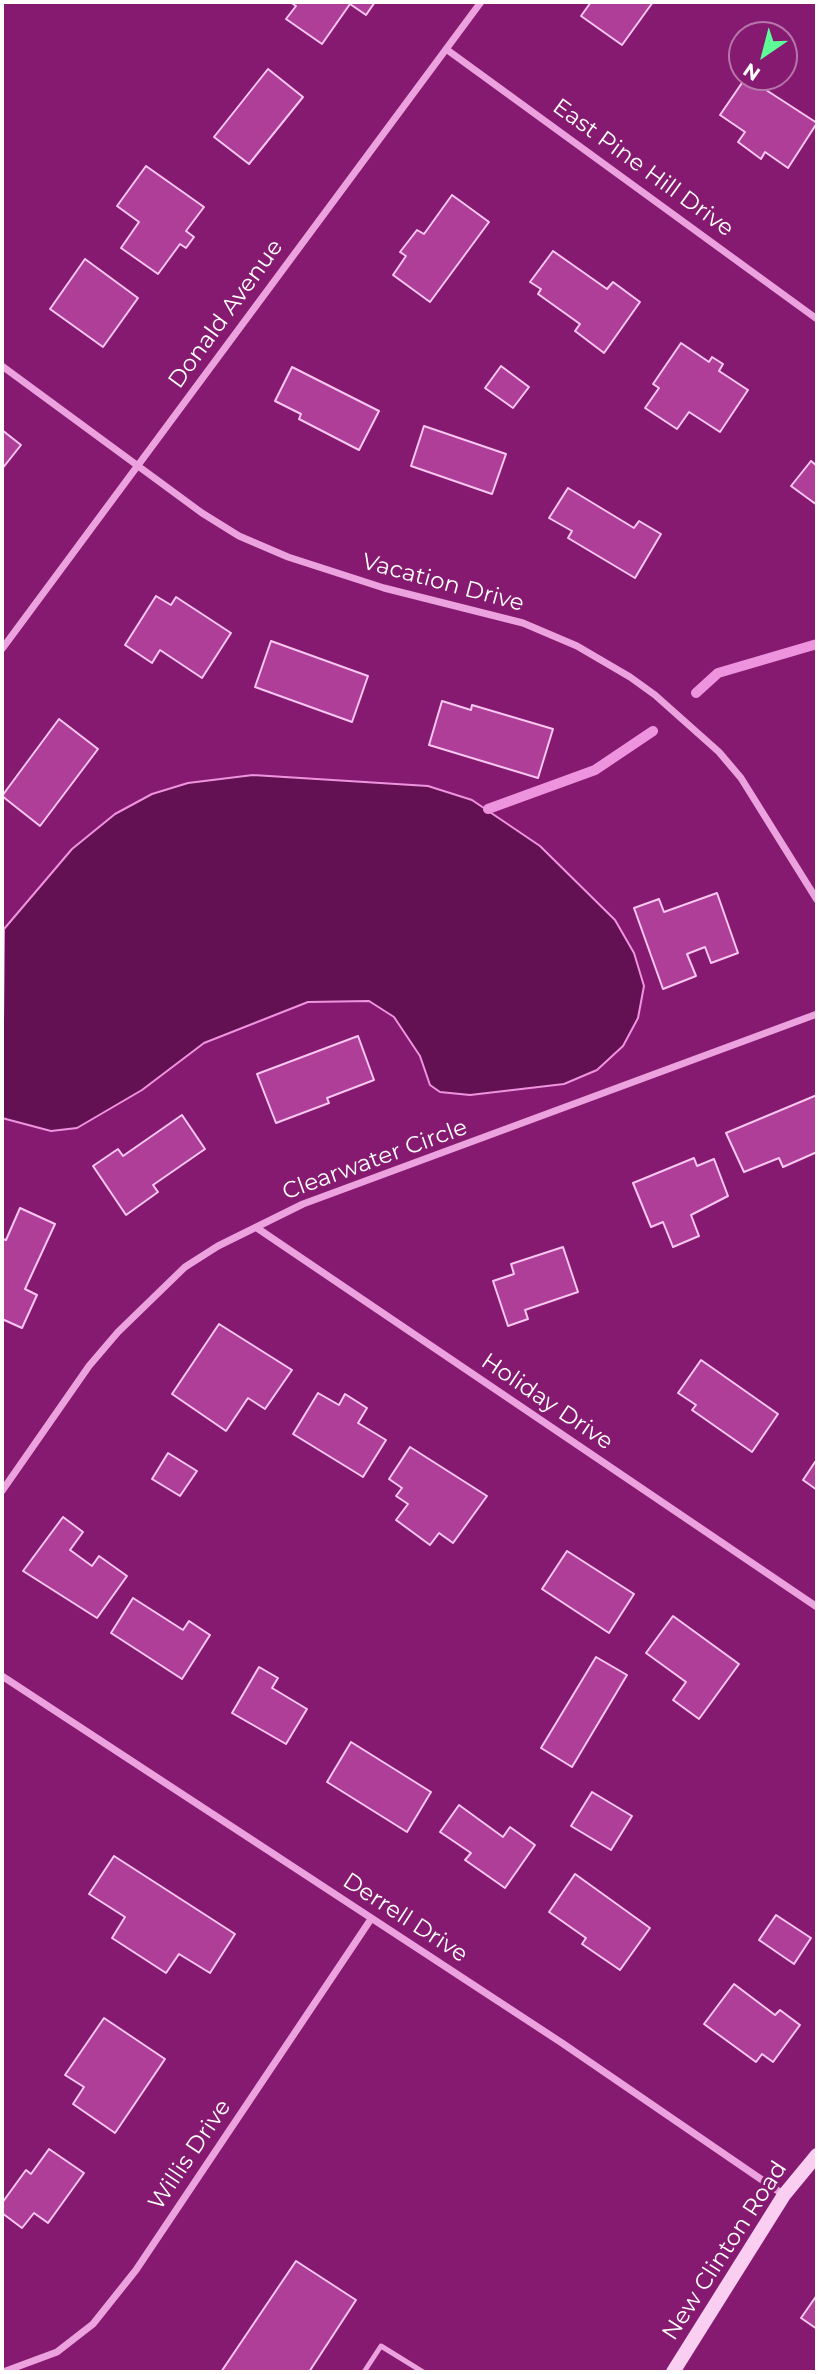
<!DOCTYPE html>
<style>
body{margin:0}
#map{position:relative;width:819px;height:2374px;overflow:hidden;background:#861a70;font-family:Montserrat,sans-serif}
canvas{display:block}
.frame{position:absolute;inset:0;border:4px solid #fff;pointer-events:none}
.north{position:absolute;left:728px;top:21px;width:70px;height:70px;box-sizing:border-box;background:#861a70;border:2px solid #b676a9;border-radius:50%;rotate:215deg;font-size:19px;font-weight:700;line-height:28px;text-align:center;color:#fff}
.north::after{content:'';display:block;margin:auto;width:24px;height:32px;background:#5efe96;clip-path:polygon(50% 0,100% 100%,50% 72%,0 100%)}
</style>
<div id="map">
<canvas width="819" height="2374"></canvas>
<div class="frame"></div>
<div class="north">N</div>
</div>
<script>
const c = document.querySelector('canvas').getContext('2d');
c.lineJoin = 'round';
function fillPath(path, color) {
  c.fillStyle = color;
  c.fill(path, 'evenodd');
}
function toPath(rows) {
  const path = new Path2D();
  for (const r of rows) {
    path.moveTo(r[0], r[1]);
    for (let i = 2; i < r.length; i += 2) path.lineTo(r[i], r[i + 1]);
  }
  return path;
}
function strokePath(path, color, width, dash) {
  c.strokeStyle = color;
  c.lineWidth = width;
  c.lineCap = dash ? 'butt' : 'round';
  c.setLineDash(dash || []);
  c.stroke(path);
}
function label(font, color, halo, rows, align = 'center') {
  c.font = font + ' Montserrat,sans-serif';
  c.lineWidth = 6;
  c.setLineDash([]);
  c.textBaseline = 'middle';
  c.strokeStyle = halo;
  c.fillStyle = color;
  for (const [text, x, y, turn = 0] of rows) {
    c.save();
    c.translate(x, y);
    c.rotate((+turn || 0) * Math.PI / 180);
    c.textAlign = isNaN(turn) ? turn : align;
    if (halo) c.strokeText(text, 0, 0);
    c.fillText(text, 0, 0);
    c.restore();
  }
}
const water = toPath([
 [253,775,428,786,472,800,540,846,615,920,634,953,644,986,638,1018,623,1046,597,1070,564,1084,470,1095,440,1092,430,1085,420,1056,394,1017,369,1001,308,1002,204,1043,142,1090,77,1128,51,1131,2,1118,4,929,72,849,115,814,152,794,188,783,253,775]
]);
fillPath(water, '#641153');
strokePath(water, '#ee94de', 2);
strokePath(toPath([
 [696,693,718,673,817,644],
 [488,809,595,770,653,731]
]), '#ee94de', 10);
const building = toPath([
 [290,2,375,2,366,15,350,4,322,44,286,19,296,6,290,2],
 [591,2,653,2,622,45,581,16,591,2],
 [268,69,303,97,249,164,214,137,268,69],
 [746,77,817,123,788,168,765,152,761,159,738,142,745,132,720,115,746,77],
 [146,166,204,207,186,231,194,237,186,248,180,244,158,274,121,248,139,222,117,206,146,166],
 [452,195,489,222,430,302,393,275,406,256,400,252,417,230,424,234,452,195],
 [553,251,607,289,613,282,640,302,604,353,575,331,580,324,538,294,541,289,530,282,553,251],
 [85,259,138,298,103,347,50,309,85,259],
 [681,343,709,362,712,357,723,364,719,371,748,390,720,432,689,412,677,429,645,408,659,388,653,384,681,343],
 [501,366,529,387,513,408,485,388,501,366],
 [292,367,379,411,359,450,299,419,301,414,275,401,292,367],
 [424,426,506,454,492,494,411,466,424,426],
 [2,430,21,445,2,469,2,430],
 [811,461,817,466,817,505,791,486,811,461],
 [568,488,634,528,639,521,661,534,635,578,568,538,572,531,549,518,568,488],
 [156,596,171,605,176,597,231,633,202,678,160,650,152,663,125,645,156,596],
 [271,641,368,676,352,722,255,687,271,641],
 [442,701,471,710,472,705,553,729,538,778,429,745,442,701],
 [59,719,98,749,40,826,2,796,59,719],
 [717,893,738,953,711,963,705,947,687,954,696,976,663,989,634,908,659,899,664,912,717,893],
 [358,1036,374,1080,327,1098,329,1103,276,1123,257,1074,358,1036],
 [817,1095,817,1152,783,1167,779,1158,744,1172,726,1133,817,1095],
 [182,1115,205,1149,153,1185,158,1192,126,1215,93,1166,118,1149,123,1156,182,1115],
 [694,1158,697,1166,714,1159,728,1196,691,1215,699,1236,673,1247,663,1222,651,1227,633,1183,694,1158],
 [20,1208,55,1224,25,1289,37,1295,22,1328,2,1319,2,1239,6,1240,20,1208],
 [563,1247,578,1292,525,1310,528,1319,508,1326,493,1281,514,1274,511,1264,563,1247],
 [219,1324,292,1370,265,1409,248,1398,226,1431,172,1394,219,1324],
 [701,1360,778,1414,752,1452,692,1410,696,1405,678,1393,701,1360],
 [318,1393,339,1405,345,1394,367,1408,358,1423,386,1440,363,1477,293,1434,318,1393],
 [410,1447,487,1496,453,1543,439,1533,430,1545,396,1520,408,1504,396,1496,402,1488,389,1479,410,1447],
 [168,1453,197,1471,180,1496,152,1479,168,1453],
 [817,1459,817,1490,803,1480,817,1459],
 [63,1517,83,1532,70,1550,92,1566,99,1556,127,1576,97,1618,23,1571,63,1517],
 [567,1551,634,1594,609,1633,542,1589,567,1551],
 [133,1598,183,1630,189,1621,210,1635,182,1679,111,1633,133,1598],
 [673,1616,739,1664,699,1719,673,1700,686,1682,646,1653,673,1616],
 [596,1657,627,1675,572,1767,541,1748,596,1657],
 [259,1667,278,1678,272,1688,307,1709,286,1744,232,1713,259,1667],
 [351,1742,431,1792,407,1832,327,1782,351,1742],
 [592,1792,632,1816,611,1850,571,1826,592,1792],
 [459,1805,503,1837,510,1827,535,1845,505,1888,465,1860,471,1853,440,1832,459,1805],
 [114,1856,235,1934,210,1973,179,1954,166,1973,112,1938,125,1917,89,1894,114,1856],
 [575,1874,650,1928,620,1970,582,1944,586,1938,549,1912,575,1874],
 [776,1915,811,1938,794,1964,759,1940,776,1915],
 [734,1984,775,2015,780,2010,800,2025,773,2062,762,2054,756,2062,704,2024,734,1984],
 [104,2018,165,2059,115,2133,73,2104,84,2087,65,2075,104,2018],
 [49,2149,84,2173,48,2223,34,2213,22,2228,2,2213,2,2203,26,2170,31,2174,49,2149],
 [296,2261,356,2300,309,2372,221,2372,296,2261],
 [817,2295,817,2329,801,2318,817,2295]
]);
fillPath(building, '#ae3e98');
strokePath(building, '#f9c7f0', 2);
strokePath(toPath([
 [364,2372,381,2346,423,2372]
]), '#eca2de', 5);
strokePath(toPath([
 [446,49,817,319],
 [2,366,202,513,239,536,288,557,384,588,523,623,577,646,630,677,655,695,719,752,741,778,817,900],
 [2,649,481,2],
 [257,1228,817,1607],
 [2,1491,89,1366,118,1332,185,1267,218,1246,303,1204,817,1014],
 [2,1676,562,2043,784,2195],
 [3,2372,57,2352,93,2324,136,2270,371,1919]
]), '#eca2de', 7);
strokePath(toPath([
 [673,2372,784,2195,817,2155]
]), '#f9cef0', 14);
label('23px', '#fff', '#861a70', [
 ["East Pine Hill Drive",643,168,36],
 ["Donald Avenue",226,314,-54],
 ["Vacation Drive",443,583,15],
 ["Clearwater Circle",375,1160,-20],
 ["Holiday Drive",547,1402,34],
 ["Derrell Drive",405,1918,33],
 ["Willis Drive",190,2155,-56],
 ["New Clinton Road",725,2251,-57]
]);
</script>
